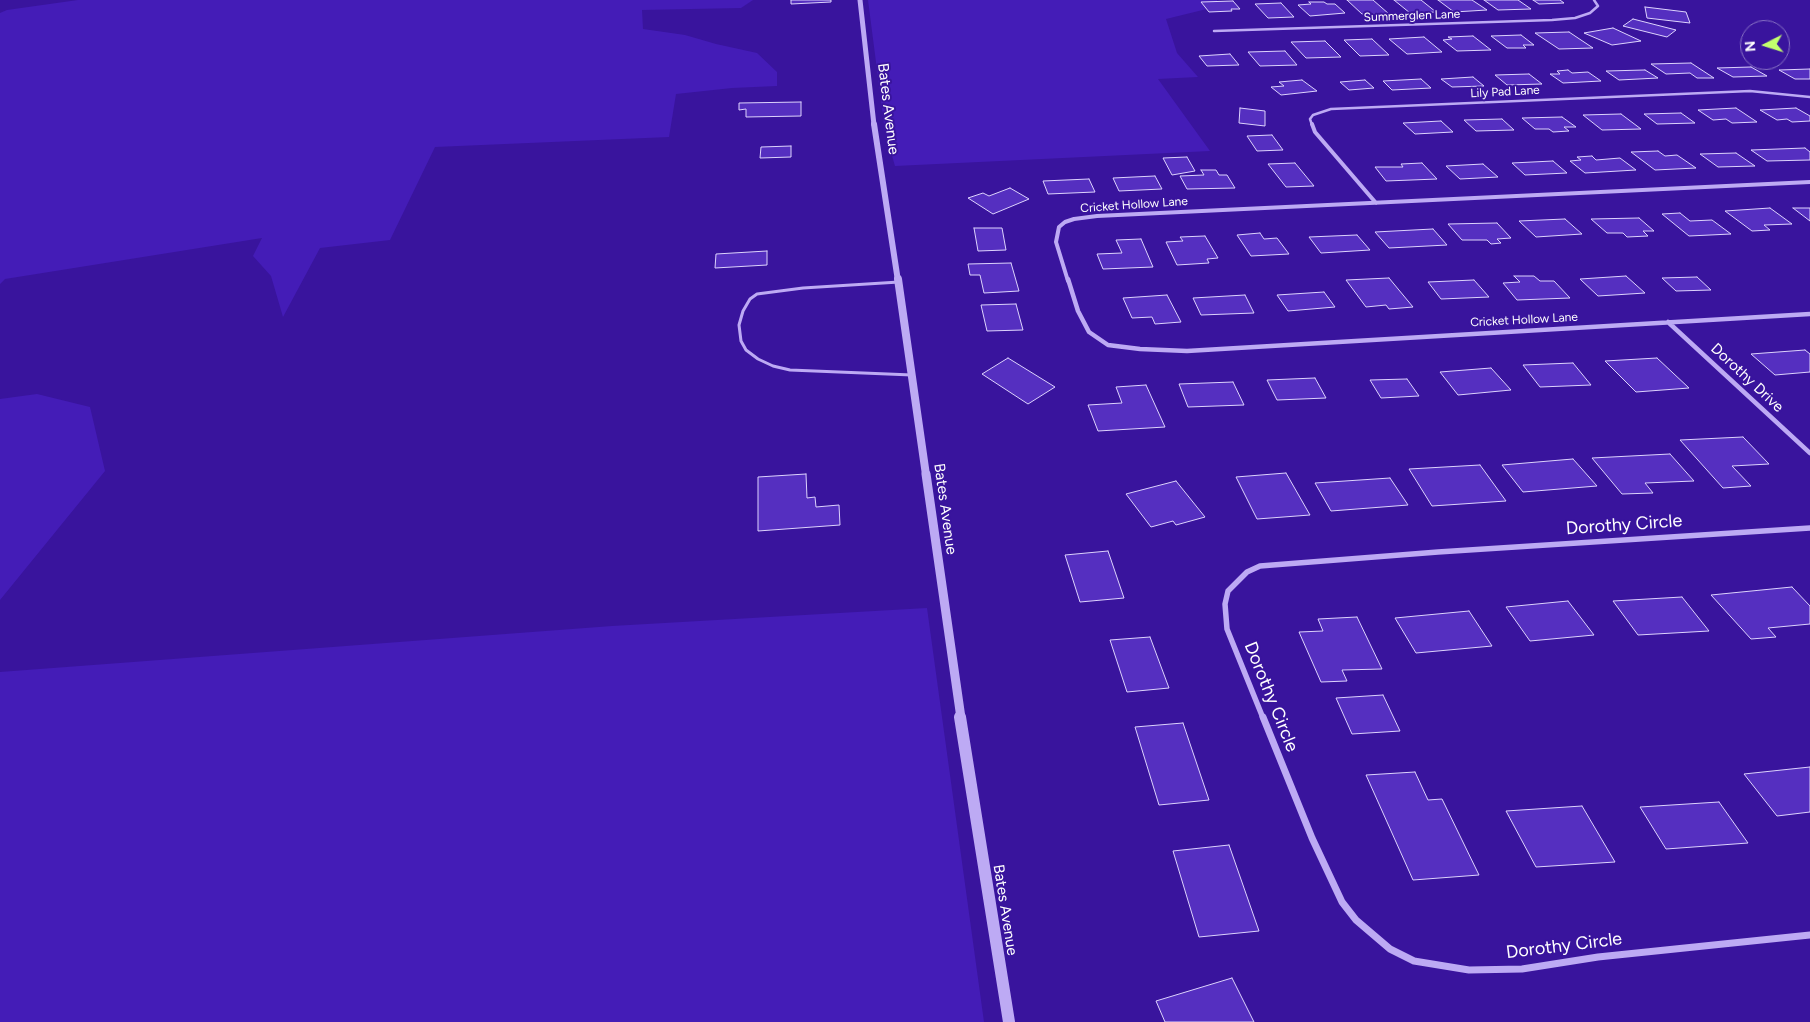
<!DOCTYPE html>
<style>
body{margin:0}
#map{position:relative;width:1810px;height:1022px;overflow:hidden;background:#39149d;font-family:Figtree,sans-serif}
canvas{display:block}
.north{position:absolute;left:1740px;top:20px;width:50px;height:50px;box-sizing:border-box;background:#39149d;border:1px solid #8872c4;border-radius:50%;rotate:265deg;font-size:14px;font-weight:700;line-height:20px;text-align:center;color:#fff}
.north::after{content:'';display:block;margin:auto;width:18px;height:22px;background:#c2ff6d;clip-path:polygon(50% 0,100% 100%,50% 72%,0 100%)}
</style>
<div id="map">
<canvas width="1810" height="1022"></canvas>
<div class="north">N</div>
</div>
<script>
const c = document.querySelector('canvas').getContext('2d');
c.lineJoin = 'round';
function fillPath(path, color) {
  c.fillStyle = color;
  c.fill(path, 'evenodd');
}
function toPath(rows) {
  const path = new Path2D();
  for (const r of rows) {
    path.moveTo(r[0], r[1]);
    for (let i = 2; i < r.length; i += 2) path.lineTo(r[i], r[i + 1]);
  }
  return path;
}
function strokePath(path, color, width, dash) {
  c.strokeStyle = color;
  c.lineWidth = width;
  c.lineCap = dash ? 'butt' : 'round';
  c.setLineDash(dash || []);
  c.stroke(path);
}
function label(font, color, halo, rows, align = 'center') {
  c.font = font + ' Figtree,sans-serif';
  c.lineWidth = 4;
  c.setLineDash([]);
  c.textBaseline = 'middle';
  c.strokeStyle = halo;
  c.fillStyle = color;
  for (const [text, x, y, turn = 0] of rows) {
    c.save();
    c.translate(x, y);
    c.rotate((+turn || 0) * Math.PI / 180);
    c.textAlign = isNaN(turn) ? turn : align;
    if (halo) c.strokeText(text, 0, 0);
    c.fillText(text, 0, 0);
    c.restore();
  }
}
fillPath(toPath([
 [78,0,753,0,741,8,642,10,643,29,685,35,716,44,757,53,777,72,777,86,732,88,676,94,669,137,435,147,390,240,320,248,283,317,271,276,253,256,262,238,5,279,0,284,0,13,7,10],
 [868,0,1217,0,1219,6,1166,19,1177,53,1198,77,1158,79,1210,151,895,166,885,132],
 [37,394,90,407,105,471,0,600,0,399],
 [927,608,984,1022,0,1022,0,672,612,626]
]), '#441cb7');
const building = toPath([
 [791,0,831,0,831,2,791,4,791,0],
 [1347,0,1373,0,1389,14,1362,14,1347,0],
 [1394,0,1421,0,1436,12,1410,13,1394,0],
 [1438,0,1472,0,1487,10,1454,12,1438,0],
 [1484,0,1518,0,1531,9,1498,10,1484,0],
 [1533,0,1560,0,1564,3,1539,4,1533,0],
 [1233,1,1240,9,1231,9,1232,11,1209,12,1201,2,1233,1],
 [1309,2,1324,2,1327,4,1335,4,1345,13,1310,16,1298,5,1311,4,1309,2],
 [1281,3,1294,17,1268,18,1255,4,1281,3],
 [1645,7,1686,12,1690,23,1647,18,1645,7],
 [1633,19,1676,30,1667,37,1623,26,1633,19],
 [1613,28,1641,41,1612,45,1584,33,1613,28],
 [1569,32,1593,48,1559,49,1535,33,1569,32],
 [1521,35,1534,45,1523,45,1526,48,1507,48,1491,36,1521,35],
 [1473,36,1491,50,1457,51,1443,40,1452,39,1448,37,1473,36],
 [1424,37,1442,52,1407,54,1389,39,1424,37],
 [1372,39,1389,55,1360,56,1344,40,1372,39],
 [1325,41,1341,57,1306,58,1291,42,1325,41],
 [1285,51,1297,65,1260,66,1248,52,1285,51],
 [1230,54,1239,65,1207,66,1199,56,1230,54],
 [1691,63,1714,78,1697,78,1690,73,1666,74,1651,64,1691,63],
 [1751,67,1767,76,1733,77,1717,68,1751,67],
 [1810,69,1810,79,1795,79,1779,70,1810,69],
 [1568,70,1572,73,1588,72,1601,81,1563,83,1550,74,1560,74,1557,71,1568,70],
 [1645,70,1658,78,1619,80,1606,71,1645,70],
 [1529,74,1542,84,1507,85,1495,75,1529,74],
 [1473,77,1484,86,1452,87,1441,79,1473,77],
 [1421,79,1431,88,1392,90,1383,81,1421,79],
 [1302,80,1317,91,1281,95,1271,87,1284,86,1279,82,1302,80],
 [1365,80,1374,88,1349,90,1340,82,1365,80],
 [801,102,801,116,746,117,746,109,739,110,739,103,801,102],
 [1240,108,1265,111,1265,126,1239,123,1240,108],
 [1736,108,1757,122,1732,123,1726,119,1713,120,1698,110,1736,108],
 [1796,108,1810,116,1810,121,1792,122,1787,119,1777,120,1760,110,1796,108],
 [1681,113,1695,123,1657,124,1644,114,1681,113],
 [1621,114,1641,129,1602,130,1583,115,1621,114],
 [1562,117,1576,127,1564,127,1569,131,1553,132,1549,129,1535,129,1522,118,1562,117],
 [1502,119,1514,130,1476,131,1464,120,1502,119],
 [1441,121,1453,132,1415,134,1403,123,1441,121],
 [1272,135,1283,150,1257,151,1247,136,1272,135],
 [791,146,791,157,760,158,761,147,791,146],
 [1805,148,1810,152,1810,160,1767,161,1751,150,1805,148],
 [1658,151,1665,156,1677,155,1696,168,1655,170,1631,152,1658,151],
 [1736,153,1755,166,1718,167,1700,154,1736,153],
 [1592,156,1596,160,1620,158,1636,170,1585,173,1570,161,1581,160,1577,157,1592,156],
 [1187,157,1195,171,1172,175,1163,158,1187,157],
 [1553,161,1567,173,1525,175,1512,163,1553,161],
 [1295,163,1314,186,1286,187,1268,164,1295,163],
 [1422,163,1437,179,1386,181,1375,167,1403,167,1401,164,1422,163],
 [1483,164,1498,177,1460,179,1446,166,1483,164],
 [1201,170,1216,170,1219,175,1227,175,1235,188,1187,189,1180,176,1204,175,1201,170],
 [1155,176,1162,189,1119,191,1113,178,1155,176],
 [1089,179,1095,192,1048,194,1043,181,1089,179],
 [1010,188,1029,199,993,214,968,198,983,193,989,196,1010,188],
 [1770,208,1792,224,1764,225,1770,230,1752,231,1725,211,1770,208],
 [1793,208,1810,208,1810,221,1793,208],
 [1680,213,1690,221,1712,220,1731,234,1689,236,1662,214,1680,213],
 [1639,218,1654,231,1643,231,1648,236,1627,237,1623,233,1607,233,1591,219,1639,218],
 [1565,219,1582,234,1536,237,1519,221,1565,219],
 [1497,223,1511,238,1497,239,1501,243,1491,244,1487,240,1462,240,1448,224,1497,223],
 [974,228,1002,228,1006,250,978,251,974,228],
 [1433,229,1447,245,1389,248,1375,232,1433,229],
 [1260,233,1264,239,1277,238,1289,254,1251,256,1237,235,1260,233],
 [1357,235,1370,250,1321,253,1309,237,1357,235],
 [1205,236,1218,258,1207,259,1209,263,1177,265,1166,242,1183,241,1180,237,1205,236],
 [1141,239,1153,267,1103,269,1097,254,1122,253,1116,240,1141,239],
 [767,251,767,265,715,268,716,254,767,251],
 [1011,263,1019,291,984,293,980,275,970,275,968,264,1011,263],
 [1514,276,1534,276,1540,281,1554,281,1570,298,1517,300,1503,283,1520,282,1514,276],
 [1626,276,1645,293,1598,296,1580,279,1626,276],
 [1697,277,1711,290,1676,291,1662,278,1697,277],
 [1389,278,1413,307,1389,309,1386,305,1366,307,1346,280,1389,278],
 [1474,280,1489,297,1441,299,1428,282,1474,280],
 [1324,292,1335,307,1288,311,1277,295,1324,292],
 [1167,295,1181,322,1155,324,1152,317,1132,318,1123,298,1167,295],
 [1245,295,1254,313,1201,315,1193,298,1245,295],
 [1016,304,1023,330,987,331,981,305,1016,304],
 [1805,350,1810,354,1810,372,1775,375,1751,354,1805,350],
 [1008,358,1055,387,1028,404,982,374,1008,358],
 [1657,358,1689,388,1636,392,1605,361,1657,358],
 [1573,363,1591,385,1540,387,1523,365,1573,363],
 [1491,368,1511,390,1458,395,1440,372,1491,368],
 [1315,378,1326,398,1277,400,1267,380,1315,378],
 [1407,379,1419,396,1381,398,1370,380,1407,379],
 [1233,382,1244,405,1188,407,1179,384,1233,382],
 [1146,385,1165,427,1098,431,1088,405,1122,403,1116,387,1146,385],
 [1743,437,1769,464,1732,466,1751,486,1723,488,1680,440,1743,437],
 [1670,454,1694,481,1645,483,1653,493,1622,494,1592,458,1670,454],
 [1573,459,1597,486,1523,492,1502,465,1573,459],
 [1480,465,1506,501,1432,506,1409,469,1480,465],
 [1286,473,1310,515,1257,519,1236,477,1286,473],
 [806,474,807,498,815,497,816,507,839,505,840,525,758,531,758,477,806,474],
 [1390,478,1408,505,1331,511,1315,483,1390,478],
 [1176,481,1205,517,1176,525,1173,521,1151,527,1126,494,1176,481],
 [1108,551,1124,598,1080,602,1065,555,1108,551],
 [1792,587,1810,606,1810,624,1768,628,1776,637,1751,639,1711,595,1792,587],
 [1682,597,1709,631,1638,635,1613,601,1682,597],
 [1568,601,1594,635,1530,641,1506,607,1568,601],
 [1469,611,1492,646,1416,653,1395,618,1469,611],
 [1357,617,1382,669,1342,670,1347,681,1321,682,1299,632,1323,631,1318,619,1357,617],
 [1150,637,1169,688,1127,692,1110,640,1150,637],
 [1383,695,1400,731,1352,734,1336,698,1383,695],
 [1183,723,1209,800,1159,805,1135,727,1183,723],
 [1810,767,1810,812,1777,816,1744,774,1810,767],
 [1415,772,1428,800,1442,799,1479,875,1413,880,1366,775,1415,772],
 [1719,802,1748,843,1666,849,1640,807,1719,802],
 [1582,806,1615,862,1536,867,1506,811,1582,806],
 [1229,845,1259,931,1199,937,1173,851,1229,845],
 [1232,978,1254,1022,1165,1022,1156,1001,1232,978]
]);
fillPath(building, '#552fc0');
strokePath(building, '#ddd3fd', 1);
strokePath(toPath([
 [899,282,803,288,757,294,750,299,743,311,739,325,741,341,746,350,758,359,773,366,790,370,912,375]
]), '#bdaaf4', 3);
strokePath(toPath([
 [1214,31,1552,20,1575,18,1590,13,1598,6,1594,0],
 [1312,125,1310,119,1313,115,1331,109,1750,91,1810,97]
]), '#bdaaf4', 2.5);
strokePath(toPath([
 [1312,124,1315,132,1376,203],
 [1068,281,1056,242,1059,227,1065,222,1074,219,1097,216,1810,182]
]), '#bdaaf4', 4);
strokePath(toPath([
 [1068,279,1078,311,1089,332,1108,345,1140,349,1187,351,1810,314],
 [1668,322,1810,453]
]), '#bdaaf4', 4.5);
strokePath(toPath([
 [1263,718,1227,629,1225,604,1228,591,1247,572,1260,566,1438,552,1810,528]
]), '#bdaaf4', 5.5);
strokePath(toPath([
 [1263,717,1312,838,1342,902,1356,920,1390,949,1414,961,1469,970,1522,969,1598,957,1810,935]
]), '#bdaaf4', 7);
strokePath(toPath([
 [860,0,874,125]
]), '#bdaaf4', 5);
strokePath(toPath([
 [874,124,898,281]
]), '#bdaaf4', 6);
strokePath(toPath([
 [898,279,926,475]
]), '#bdaaf4', 8);
strokePath(toPath([
 [926,474,961,718]
]), '#bdaaf4', 9);
strokePath(toPath([
 [960,717,1009,1022]
]), '#bdaaf4', 12);
label('12px', '#fff', '#39149d', [
 ["Summerglen Lane",1412,16,-2],
 ["Lily Pad Lane",1505,92,-3],
 ["Cricket Hollow Lane",1134,205,-4],
 ["Cricket Hollow Lane",1524,320,-3]
]);
label('15px', '#fff', '#39149d', [
 ["Bates Avenue",888,109,83],
 ["Dorothy Drive",1747,378,43],
 ["Bates Avenue",945,509,82],
 ["Bates Avenue",1005,910,81]
]);
label('18px', '#fff', '#39149d', [
 ["Dorothy Circle",1624,525,-4],
 ["Dorothy Circle",1271,697,68],
 ["Dorothy Circle",1564,946,-7]
]);
</script>
